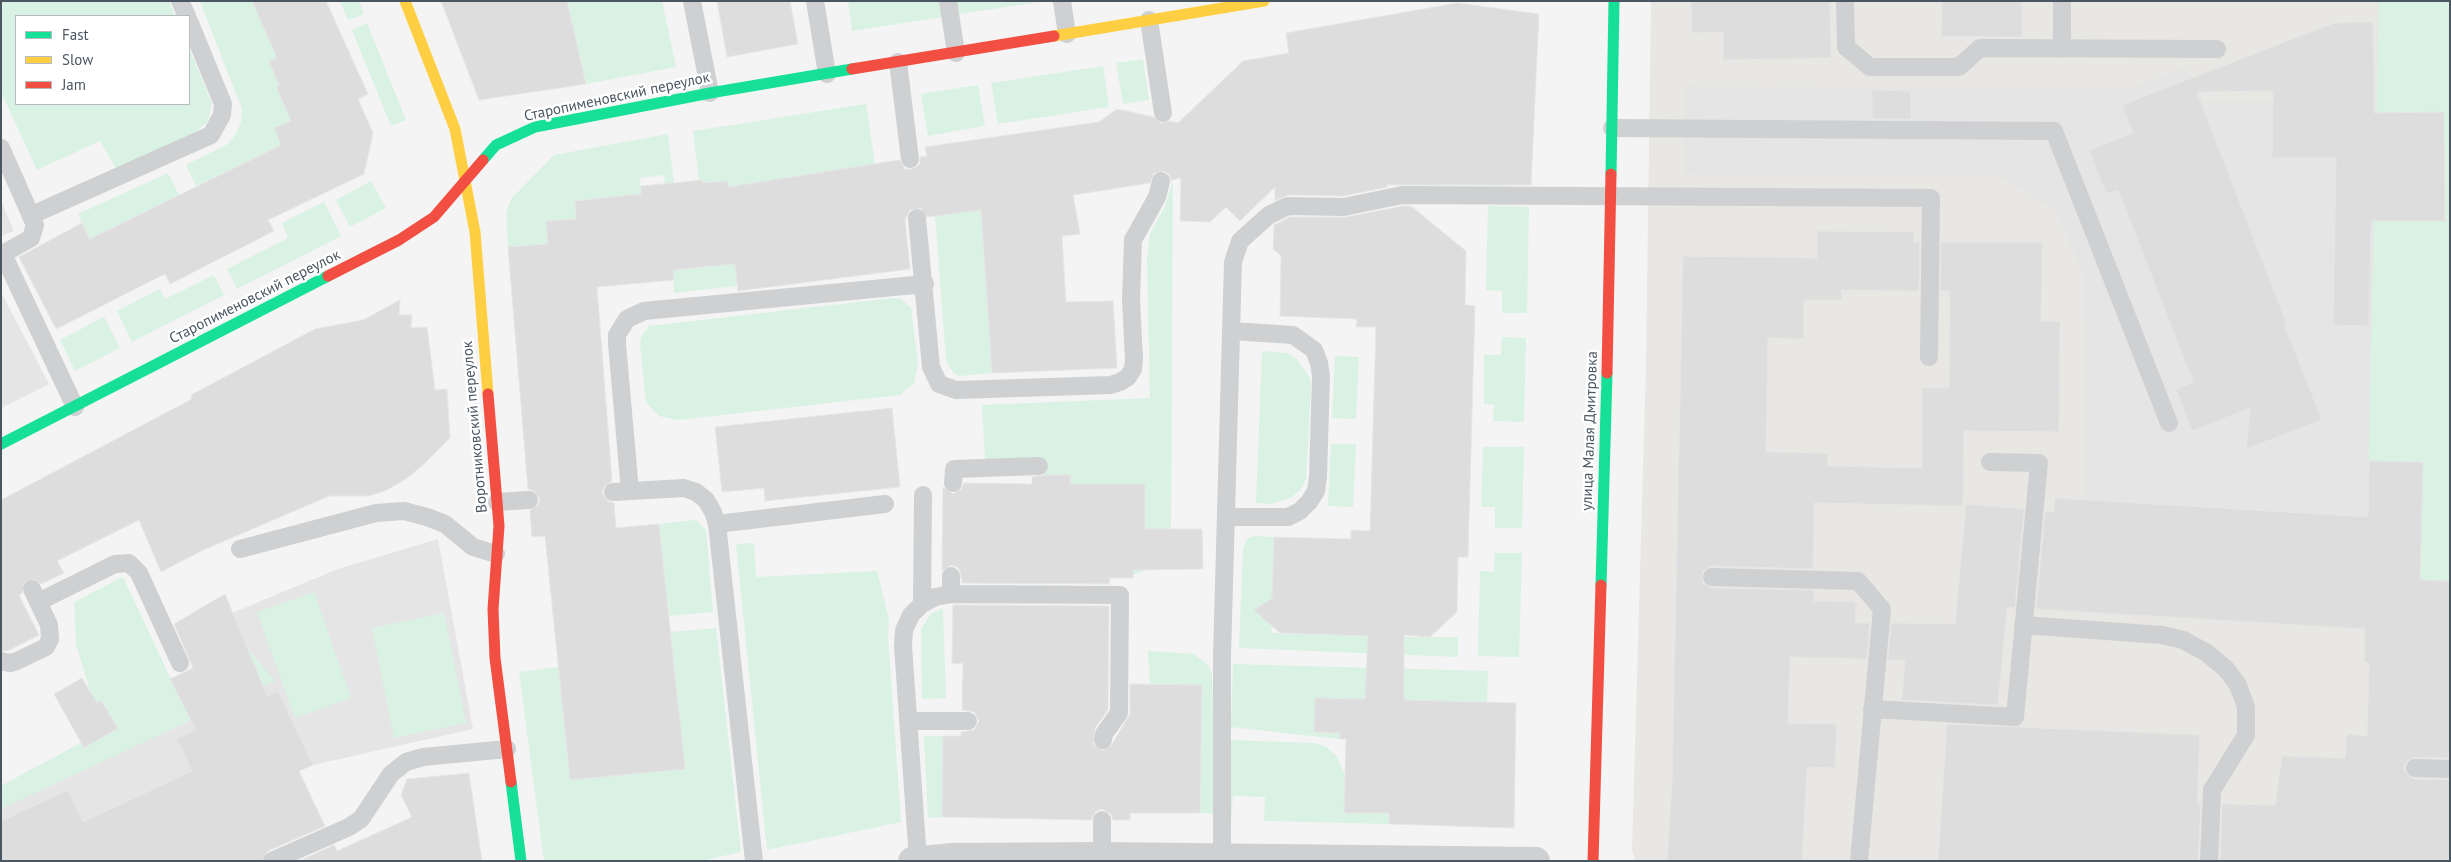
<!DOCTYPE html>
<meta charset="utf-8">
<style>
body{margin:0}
#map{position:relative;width:2451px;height:862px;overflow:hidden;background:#f4f4f4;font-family:"PT Sans",sans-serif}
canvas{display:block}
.frame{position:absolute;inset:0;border:2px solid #4a5661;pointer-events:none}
.legend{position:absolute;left:15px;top:15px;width:175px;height:90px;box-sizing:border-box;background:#fff;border:1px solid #b7bbc0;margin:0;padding:6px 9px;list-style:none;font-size:15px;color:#4a5661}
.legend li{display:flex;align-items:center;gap:10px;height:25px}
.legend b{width:25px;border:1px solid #b7bbc0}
</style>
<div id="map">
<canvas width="2451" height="862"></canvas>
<div class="frame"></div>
<ul class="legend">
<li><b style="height:6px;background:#16e098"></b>Fast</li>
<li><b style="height:6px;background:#ffcf43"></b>Slow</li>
<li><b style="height:6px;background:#f24e42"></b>Jam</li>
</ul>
</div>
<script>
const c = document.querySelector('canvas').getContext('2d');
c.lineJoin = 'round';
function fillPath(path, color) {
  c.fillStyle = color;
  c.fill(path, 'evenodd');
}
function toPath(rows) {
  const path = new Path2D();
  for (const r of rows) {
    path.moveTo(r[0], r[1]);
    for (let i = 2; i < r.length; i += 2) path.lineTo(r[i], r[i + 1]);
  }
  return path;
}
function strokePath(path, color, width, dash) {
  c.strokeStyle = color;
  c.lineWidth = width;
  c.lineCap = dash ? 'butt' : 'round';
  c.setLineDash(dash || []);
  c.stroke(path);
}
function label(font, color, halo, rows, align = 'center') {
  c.font = font + ' "PT Sans",sans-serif';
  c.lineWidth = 5;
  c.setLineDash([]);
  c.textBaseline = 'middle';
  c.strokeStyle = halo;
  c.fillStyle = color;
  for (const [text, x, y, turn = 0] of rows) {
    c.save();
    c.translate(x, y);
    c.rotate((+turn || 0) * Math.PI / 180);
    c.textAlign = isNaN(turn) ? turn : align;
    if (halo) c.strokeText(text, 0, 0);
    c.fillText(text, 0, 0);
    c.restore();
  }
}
fillPath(toPath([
 [1651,1,2379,1,2378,102,2450,665,2450,861,1635,861,1632,850,1646,364]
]), '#e8e7e3');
fillPath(toPath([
 [2188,66,2202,101,2378,102,2365,629,2048,610,2055,498,2084,500,2085,445,2083,271,2054,209,1998,176,1685,174,1685,86,2127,89],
 [1,201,14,231,1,236],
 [1,292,49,384,1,408],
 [438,539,473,729,313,765,299,771,318,811,273,832,280,846,259,855,1,861,1,786,81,743,84,748,118,728,180,699,183,705,213,691,232,613,338,569]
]), '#e6e5e6');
fillPath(toPath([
 [1,1,169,1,175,16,16,16,16,104,189,104,189,48,212,103,208,121,194,134,117,170,100,141,37,170,1,92],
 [200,1,252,1,277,58,270,61,280,85,276,86,291,121,274,128,281,145,196,186,186,165,228,144,236,134,241,122,242,109],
 [340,1,359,1,364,14,348,20],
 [567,1,662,1,676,67,586,84],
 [848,1,1045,1,852,31],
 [2379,1,2450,1,2450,665,2364,663],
 [367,23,406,120,391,126,352,30],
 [1143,59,1149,100,1123,104,1116,63],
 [1103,66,1109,107,998,124,991,83],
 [978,85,985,126,928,136,921,94],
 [866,104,875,164,728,187,728,182,703,183,703,180,699,180,693,131],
 [668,134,674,183,665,184,664,175,640,178,643,207,625,196,575,201,576,219,547,221,548,244,508,247,506,213,511,199,554,155],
 [168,173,179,195,90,239,78,214],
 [1173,180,1171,529,1145,530,1146,570,1133,575,1133,522,1145,521,1145,484,1070,484,1071,476,1044,475,1044,458,985,460,982,405,1150,398,1147,259,1150,234,1165,206],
 [371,181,386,208,350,227,336,200],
 [324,202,341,236,237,289,227,269,288,238,282,223],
 [1488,206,1529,207,1527,313,1502,313,1502,291,1486,290],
 [981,209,992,373,959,376,953,372,946,360,935,215],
 [735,256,737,286,674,293,673,270,710,267],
 [214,275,224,295,132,342,117,311,160,289,165,299],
 [893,298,901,299,911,308,918,364,914,383,900,395,678,420,659,416,646,402,640,344,641,337,649,326],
 [104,317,120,348,75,371,60,340],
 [1502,337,1526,338,1524,422,1493,421,1494,405,1484,404,1484,355,1501,355],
 [1262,351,1288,353,1297,359,1310,378,1311,389,1306,479,1300,490,1292,497,1271,504,1256,503],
 [1335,356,1359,357,1356,419,1332,418],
 [1331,444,1356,444,1353,507,1328,506],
 [1483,447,1524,447,1522,528,1495,528,1495,507,1481,507],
 [696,520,706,530,713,612,669,616,659,524],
 [1255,536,1274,537,1272,598,1264,604,1271,625,1272,633,1368,636,1368,642,1404,644,1404,637,1458,637,1458,657,1239,648,1243,548,1248,538],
 [754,543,756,577,877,571,889,620,888,636,901,822,767,850,736,544],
 [1495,553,1522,553,1519,657,1478,656,1480,571,1494,572],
 [123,577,183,705,213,690,245,645,275,681,1,809,1,786,81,743,84,748,118,729,102,700,96,703,91,694,76,644,74,602],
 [314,592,351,698,295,718,257,612],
 [943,608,946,698,922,699,921,629,931,614],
 [444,613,466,723,394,738,372,628],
 [716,628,741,852,700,861,544,861,519,672,558,667,570,780,684,769,671,632],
 [1148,651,1194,654,1208,665,1212,674,1215,814,1200,813,1202,686,1150,684],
 [1233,664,1488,671,1487,702,1340,699,1339,739,1231,727],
 [924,736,943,736,942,817,928,818],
 [1229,740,1313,743,1327,747,1337,757,1345,776,1344,813,1389,813,1389,824,1264,821,1265,797,1233,796,1231,821,1227,820]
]), '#d9f2e3');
const building = toPath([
 [252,1,326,1,368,94,358,99,373,133,364,174,268,220,274,231,170,284,165,274,56,329,19,257,82,223,90,239,281,145,274,128,291,121,276,86,279,85,269,61,277,58,252,1],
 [441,1,567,1,586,84,479,100,441,1],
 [717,1,790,1,798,44,727,57,717,1],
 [1691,1,1830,1,1831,58,1723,60,1723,32,1692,33,1691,1],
 [1942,1,2022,1,2022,37,1941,36,1942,1],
 [1457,3,1539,14,1531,185,1386,185,1388,187,1343,196,1288,195,1275,201,1275,187,1240,221,1226,207,1210,222,1180,221,1181,178,1171,180,1169,174,1163,171,1154,173,1150,183,1073,195,1080,234,1062,236,1066,302,1113,301,1117,368,992,373,981,210,927,217,921,208,910,210,905,220,910,269,738,291,735,264,673,270,674,280,597,287,612,481,604,487,602,493,608,501,614,503,616,528,659,524,685,769,570,780,545,536,532,537,530,510,538,505,540,499,534,491,528,489,508,247,548,244,546,221,576,219,575,201,641,194,641,186,703,180,703,183,728,181,728,187,900,160,905,169,912,169,920,164,920,157,927,156,925,147,1099,122,1117,109,1154,117,1160,123,1170,121,1178,123,1243,61,1289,53,1286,33,1457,3],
 [2373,22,2374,113,2444,112,2445,221,2371,221,2369,326,2333,325,2336,158,2272,158,2273,91,2197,92,2287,324,2284,324,2322,420,2246,449,2250,408,2192,431,2176,389,2193,382,2118,190,2106,194,2089,150,2133,133,2122,105,2334,23,2373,22],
 [1872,90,1911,91,1911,119,1872,119,1872,90],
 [1403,206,1411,206,1466,251,1465,305,1475,306,1468,557,1458,557,1457,612,1430,637,1404,635,1404,700,1516,703,1514,828,1389,824,1389,813,1344,813,1346,739,1339,739,1340,733,1314,732,1315,698,1365,699,1368,636,1280,633,1254,610,1272,598,1274,537,1351,539,1351,530,1370,531,1376,327,1356,327,1357,319,1280,316,1281,256,1273,249,1274,225,1290,217,1346,217,1403,206],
 [1817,231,1914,232,1914,242,1920,242,1919,291,1841,290,1842,300,1804,300,1804,339,1768,338,1766,452,1828,453,1828,466,1922,468,1922,388,1949,388,1950,291,1940,291,1941,242,2042,242,2041,321,2060,321,2059,432,1964,431,1963,506,1814,503,1813,569,1712,566,1703,571,1702,582,1711,588,1813,590,1814,601,1856,602,1855,623,1870,623,1867,659,1790,657,1788,723,1837,724,1835,768,1807,767,1802,861,1667,861,1672,783,1683,256,1817,258,1817,231],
 [400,300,399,315,412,315,411,328,427,327,435,390,447,389,450,438,424,464,406,479,387,490,369,496,329,496,201,551,161,572,139,520,57,561,64,573,41,584,33,579,24,583,22,593,19,595,39,635,7,651,1,651,1,500,192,399,191,395,315,329,363,320,400,300],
 [892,408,900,487,765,501,764,488,722,492,715,427,892,408],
 [2369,461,2423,462,2420,580,2450,581,2450,758,2415,757,2406,762,2404,768,2406,773,2414,779,2450,780,2450,861,2220,861,2222,804,2275,805,2282,756,2345,758,2347,734,2367,736,2369,663,2364,663,2365,629,2036,609,2045,511,2054,512,2055,498,2368,517,2369,461],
 [1044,475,1071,475,1070,484,1145,484,1145,529,1202,529,1203,569,1133,570,1133,578,1110,578,1109,584,962,583,960,571,957,567,951,565,942,571,943,487,953,494,961,489,964,483,1032,484,1032,477,1044,475],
 [1966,504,2024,509,2015,608,2007,607,1998,705,1902,700,1905,660,1888,660,1891,623,1955,624,1966,504],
 [225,594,267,696,278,691,313,765,299,771,325,826,268,851,262,861,1,861,1,821,68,790,83,822,192,771,177,739,196,730,170,679,193,668,174,624,225,594],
 [953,605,1109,606,1108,710,1095,728,1093,744,1102,750,1111,746,1130,714,1130,684,1202,685,1200,813,1130,813,1130,820,1113,820,1111,814,1102,809,1096,811,1091,820,942,817,943,736,961,736,961,732,974,730,979,721,974,712,962,710,963,663,952,664,953,605],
 [82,678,97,703,101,700,118,728,84,748,54,694,82,678],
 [1947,724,2200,735,2197,803,2201,803,2198,861,1938,861,1947,724],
 [469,773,482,861,299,861,334,845,337,851,412,817,401,795,407,779,469,773]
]);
fillPath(building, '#ddddde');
strokePath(building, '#e5e6e7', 1);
strokePath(toPath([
 [180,1,187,16],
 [692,1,710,93],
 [815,1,827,74],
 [948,1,956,53],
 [1062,1,1067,34],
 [1845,1,1846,47,1870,67,1959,67,1980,48,2217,49],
 [2062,1,2062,49],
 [1149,20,1163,113],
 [898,62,910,159],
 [1612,128,2054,131,2169,423],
 [1,148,35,225,31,238,3,254,75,407],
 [32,215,211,135,222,115,223,104,189,21],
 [917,218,931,367,939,384,956,390,1111,385,1120,382,1128,377,1133,369,1134,359,1131,300,1133,240,1157,197,1161,181],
 [953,483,954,469,1039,466],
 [630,491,617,344,617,335,627,319,644,311,925,284],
 [613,492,684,488,696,492,706,500,713,512,717,524,754,861],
 [497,502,529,500],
 [1226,517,1288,517,1300,511,1309,502,1316,491,1318,477,1321,376,1319,363,1314,350,1293,335,1231,331],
 [717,524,885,504],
 [240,549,376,513,404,511,427,517,445,524,473,547,496,554],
 [951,576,951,594],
 [1712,577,1858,581,1882,609,1859,861],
 [38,602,115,564,129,563,139,573,180,663],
 [922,604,923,495],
 [2023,625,2162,635,2183,640,2207,653,2226,669,2238,685,2246,707,2246,735,2212,790,2209,861],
 [1,661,10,663,17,661,46,647,50,639,49,625,32,589],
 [1872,709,2015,717,2039,463,1990,462],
 [908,721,968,721],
 [2415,768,2450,769],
 [1102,856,1102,820],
 [1222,856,1222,656,1233,262,1240,241,1269,215,1288,206,1344,207,1402,195,1931,198,1929,357],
 [918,860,903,646,904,630,911,615,922,604,935,597,951,594,1120,595,1119,713,1104,734,1103,740],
 [272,861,349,827,361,819,391,774,406,762,423,757,507,749]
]), '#ced0d2', 18);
strokePath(toPath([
 [912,861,953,857,1102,856,1536,861]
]), '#ced0d2', 28);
strokePath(toPath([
 [483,160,496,145,535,127,710,93,852,69],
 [1611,174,1614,1],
 [1,444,328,276],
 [1601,585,1607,373],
 [511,782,521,861]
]), '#16e098', 11);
strokePath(toPath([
 [405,1,455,129,475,232,488,394],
 [1054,36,1264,1]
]), '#ffcf43', 11);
strokePath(toPath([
 [852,69,1054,36],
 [328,276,399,240,434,217,483,160],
 [1607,373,1611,174],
 [488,394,499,526,493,609,495,658,511,782],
 [1593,861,1601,585]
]), '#f24e42', 11);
label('15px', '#4a5661', '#fff', [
 ["Старопименовский переулок",617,97,-12],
 ["Старопименовский переулок",255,297,-27],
 ["Воротниковский переулок",475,427,-95],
 ["улица Малая Дмитровка",1590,431,-88]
]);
</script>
